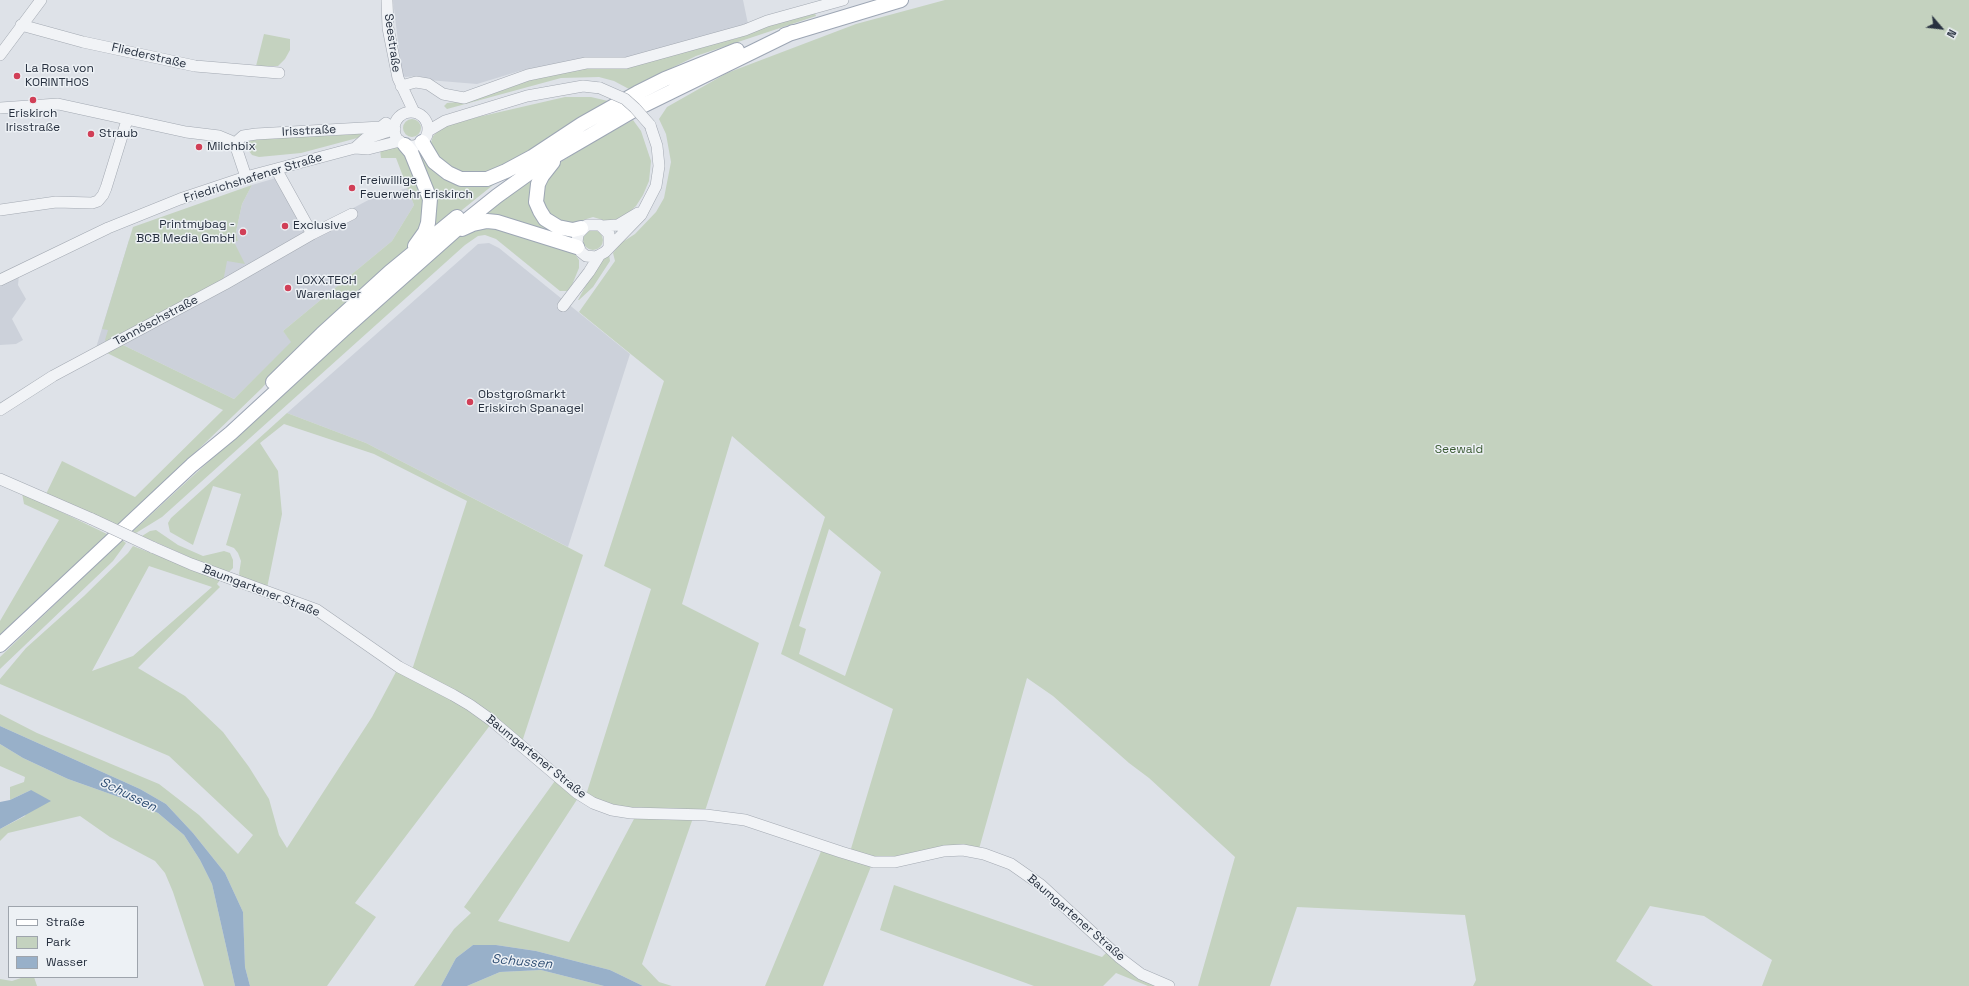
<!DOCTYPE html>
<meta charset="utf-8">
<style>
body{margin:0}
#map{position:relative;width:1969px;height:986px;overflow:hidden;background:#dee2e8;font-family:"Space Grotesk",sans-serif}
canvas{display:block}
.legend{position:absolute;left:8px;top:906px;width:130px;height:72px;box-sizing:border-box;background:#edf1f5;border:1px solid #9ea4ac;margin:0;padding:5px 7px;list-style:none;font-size:12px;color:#27303f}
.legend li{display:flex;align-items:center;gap:8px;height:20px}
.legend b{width:20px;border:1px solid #9ea4ac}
.north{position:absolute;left:1921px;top:8px;width:40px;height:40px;-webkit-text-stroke:3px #edf1f5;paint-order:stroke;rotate:118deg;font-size:11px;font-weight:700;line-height:16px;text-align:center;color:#27303f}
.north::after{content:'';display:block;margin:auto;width:14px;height:18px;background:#27303f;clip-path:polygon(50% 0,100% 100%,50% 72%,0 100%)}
</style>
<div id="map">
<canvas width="1969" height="986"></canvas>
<ul class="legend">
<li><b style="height:5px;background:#fff"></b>Straße</li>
<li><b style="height:11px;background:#c4d2bf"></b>Park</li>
<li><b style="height:11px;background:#98b0c9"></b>Wasser</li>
</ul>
<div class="north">N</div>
</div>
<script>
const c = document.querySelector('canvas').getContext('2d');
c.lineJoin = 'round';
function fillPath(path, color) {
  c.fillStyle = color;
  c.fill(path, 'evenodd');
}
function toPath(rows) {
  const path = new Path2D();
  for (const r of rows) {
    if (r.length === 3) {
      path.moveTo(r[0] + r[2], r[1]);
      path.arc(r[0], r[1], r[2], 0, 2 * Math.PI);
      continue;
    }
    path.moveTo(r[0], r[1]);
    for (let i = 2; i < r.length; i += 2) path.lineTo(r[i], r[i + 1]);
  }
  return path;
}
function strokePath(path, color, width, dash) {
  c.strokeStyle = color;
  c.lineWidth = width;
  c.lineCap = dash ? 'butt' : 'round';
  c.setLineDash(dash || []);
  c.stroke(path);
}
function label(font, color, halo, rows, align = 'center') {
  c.font = font + ' "Space Grotesk",sans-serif';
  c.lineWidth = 3;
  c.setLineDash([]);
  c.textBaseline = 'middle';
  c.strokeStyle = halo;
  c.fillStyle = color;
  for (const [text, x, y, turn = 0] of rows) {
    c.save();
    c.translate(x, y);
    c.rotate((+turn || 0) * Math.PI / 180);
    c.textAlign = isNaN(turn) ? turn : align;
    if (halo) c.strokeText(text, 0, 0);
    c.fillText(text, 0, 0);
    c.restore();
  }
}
fillPath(toPath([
 [393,0,743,0,748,24,629,57,584,60,523,70,477,84,428,80,419,76,405,77,402,75],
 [276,178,306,233,376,196,408,188,414,205,392,241,283,331,292,342,234,399,119,343,95,351,129,240,227,261,234,242,238,241,236,232,242,204,252,185],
 [489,243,499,248,630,354,568,547,366,443,287,413,478,244],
 [19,275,18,285,26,299,12,319,23,340,16,344,0,345,0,285]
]), '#ccd1da');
fillPath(toPath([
 [945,0,1969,0,1969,986,1762,986,1772,960,1704,916,1650,906,1616,961,1653,986,1473,986,1476,980,1465,915,1297,907,1270,986,1198,986,1235,857,1149,778,1129,763,1053,696,1027,678,979,849,889,860,850,852,893,709,781,654,825,517,732,436,682,604,759,643,705,811,615,807,586,795,651,589,604,566,664,381,579,312,615,261,613,253,621,243,635,234,656,212,664,198,671,162,666,134,659,119,667,107,727,73,856,24],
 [829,529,881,572,845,676,799,654,806,629,799,626],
 [814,11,816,16,696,56,629,89,614,81,599,77,561,78,447,109,444,106,447,103,468,101,528,80,577,69,611,68,738,38,764,27],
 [264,34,290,39,290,50,285,59,278,66,256,66],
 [565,97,591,97,608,101,509,163,474,177,445,168,430,146,433,136,439,130,452,123],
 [412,128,9],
 [633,120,641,131,651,161,649,181,643,195,636,206,626,215,616,221,606,221,593,217,574,223,554,220,544,209,541,194,544,178,556,165,598,139],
 [376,132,376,133,301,153,259,157,252,155,246,147,249,140,270,137,341,135],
 [396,146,409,154,428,211,414,242,277,371,262,388,119,526,46,494,62,461,135,497,223,410,105,352,119,343,234,399,291,342,283,331,392,241,414,205,396,158,381,158,380,150],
 [422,154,465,186,478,186,498,181,426,239,429,231,418,155],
 [539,170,532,196,567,234,566,237,478,218],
 [252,185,242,204,236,232,238,241,234,242,245,264,227,261,223,282,107,343,105,340,108,330,102,329,133,227],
 [482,225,572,249,579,260,579,268,572,285,567,291,560,291,496,239,485,235,478,236,465,245,162,517,136,533,132,532,321,358,455,238,463,233],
 [593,240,10],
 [609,254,610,261,593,287,579,300,578,300,598,263],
 [287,413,366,443,583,555,522,742,412,670,467,501,374,454,284,424,260,443,278,471,282,514,267,588,241,577,239,574,241,561,238,553,234,548,226,545,241,494,213,486,193,545,170,532,168,523,171,518],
 [22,493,109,535,0,637,0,621,59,520,24,504],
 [156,530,178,545,203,556,224,551,230,553,233,560,233,568,228,573,223,572,142,536,150,531],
 [122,540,126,543,113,561,0,669,0,657],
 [133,546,220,580,217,584,220,587,138,668,185,696,223,732,249,767,269,799,279,835,287,848,372,717,397,670,454,699,491,724,355,903,376,917,327,986,250,986,245,967,243,912,225,873,193,833,166,804,140,789,0,726,0,714,37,733,159,784,199,815,238,854,253,835,169,756,0,684,0,679,26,648,84,596,128,553],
 [149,566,212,587,133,656,92,671],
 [0,744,23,758,68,779,133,802,158,813,184,835,200,860,212,884,235,986,204,986,173,892,165,873,155,861,110,837,80,816,8,833,0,841,0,829,25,816,31,790,10,800,10,787,24,782,25,777,0,766],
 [557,778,578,798,498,921,569,942,635,817,693,818,642,964,659,982,672,986,643,986,610,970,536,951,496,945,473,945,456,958,441,986,414,986,454,929,471,913,464,907],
 [822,849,872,864,823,986,765,986],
 [894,885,1102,957,1108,951,1161,986,1148,986,1116,973,1103,986,1034,986,880,930],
 [541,970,604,986,467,986,500,972],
 [24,977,34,977,37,986,0,986,0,979,12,981]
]), '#c4d2bf');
fillPath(toPath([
 [0,726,140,789,166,804,193,833,225,873,243,912,245,967,250,986,235,986,212,884,200,860,184,835,158,813,133,802,68,779,23,758,0,744],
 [31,790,51,801,0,829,0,802,10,800],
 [473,945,496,945,536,951,610,970,643,986,604,986,541,970,500,972,467,986,441,986,456,958]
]), '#98b0c9');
const minor = toPath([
 [387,0,388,28,398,78,414,112],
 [21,25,83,42,195,66,279,73],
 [0,55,41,0],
 [401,86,416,82,428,84,443,94,464,98,528,75,586,63,626,63,745,30,767,21,843,0],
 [0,108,58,104,186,132,219,136,231,141,236,147,246,177],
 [411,129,17],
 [428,131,445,121,527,96,583,86,600,88],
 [234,144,243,136,256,134,381,127,386,123],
 [355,148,365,139,395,129],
 [276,169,312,234],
 [0,210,56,202,92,203,98,201,103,195,106,188,127,120],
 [603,226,618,225,638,213],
 [609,247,609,234,600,225,587,225,578,234,577,243,581,252,586,256,596,257,605,252,641,215,656,186,659,166,657,146,650,125],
 [0,280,108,228,180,199,246,177,355,148,368,149,400,141],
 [563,306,589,272,599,256],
 [0,410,53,376,225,284,312,234,352,214],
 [0,479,92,519],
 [152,547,191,564,317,610,399,667,453,695,470,705,491,720,577,793,593,803,612,810,631,813,706,815,745,820,841,852,874,862,895,862,944,851,963,850,984,854,1011,864,1041,885,1120,958,1141,974,1169,986]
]);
const major = toPath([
 [785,35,901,0],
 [422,142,434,162,448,173,461,179,487,179,506,171,532,157,582,124,637,93,665,79,737,50],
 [405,145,411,152,430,199,428,223,425,232,415,246],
 [553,162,542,176,538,184,536,202,540,211,545,219,558,227,573,230,581,228],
 [462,229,473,224,487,221,497,222,577,247],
 [273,382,322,334,390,272,457,217],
 [0,645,192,465,231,433,344,329,467,220,497,196,543,163,634,110,793,32]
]);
strokePath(minor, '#a3a9b2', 12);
strokePath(major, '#9da6b4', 16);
strokePath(minor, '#f1f3f6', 11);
strokePath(major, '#fff', 14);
const minorBridge = toPath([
 [600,88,625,99,635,108,650,125],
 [92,519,152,547]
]);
strokePath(minorBridge, '#a3a9b2', 12, []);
strokePath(minorBridge, '#f1f3f6', 11);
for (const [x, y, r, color] of [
 [17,76,4,"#d13f57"],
 [33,100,4,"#d13f57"],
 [91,134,4,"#d13f57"],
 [199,147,4,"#d13f57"],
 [352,188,4,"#d13f57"],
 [285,226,4,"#d13f57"],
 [243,232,4,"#d13f57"],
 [288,288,4,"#d13f57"],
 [470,402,4,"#d13f57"]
]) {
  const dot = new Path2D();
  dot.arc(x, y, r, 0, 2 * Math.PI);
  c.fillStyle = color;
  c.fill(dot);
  strokePath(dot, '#edf1f5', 1.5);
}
label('12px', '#27303f', '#edf1f5', [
 ["Seestraße",392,43,82],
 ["Fliederstraße",149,56,13],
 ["Irisstraße",309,131,-3],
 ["Friedrichshafener Straße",253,178,-17],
 ["Tannöschstraße",156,321,-28],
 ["Baumgartener Straße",261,591,21],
 ["Baumgartener Straße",536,757,39],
 ["Baumgartener Straße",1076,918,41]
]);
label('12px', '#27303f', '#edf1f5', [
 ["La Rosa von",25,69],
 ["KORINTHOS",25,83],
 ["Eriskirch",33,114,"center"],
 ["Irisstraße",33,128,"center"],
 ["Straub",99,134],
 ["Milchbix",207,147],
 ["Freiwillige",360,181],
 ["Feuerwehr Eriskirch",360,195],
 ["Printmybag -",235,225,"right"],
 ["BCB Media GmbH",235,239,"right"],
 ["Exclusive",293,226],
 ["LOXX.TECH",296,281],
 ["Warenlager",296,295],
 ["Obstgroßmarkt",478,395],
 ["Eriskirch Spanagel",478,409]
], 'left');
label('12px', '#3c5b34', '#edf1f5', [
 ["Seewald",1459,450]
]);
label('italic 13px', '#304f74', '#edf1f5', [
 ["Schussen",128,795,26],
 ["Schussen",522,962,5]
]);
</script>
